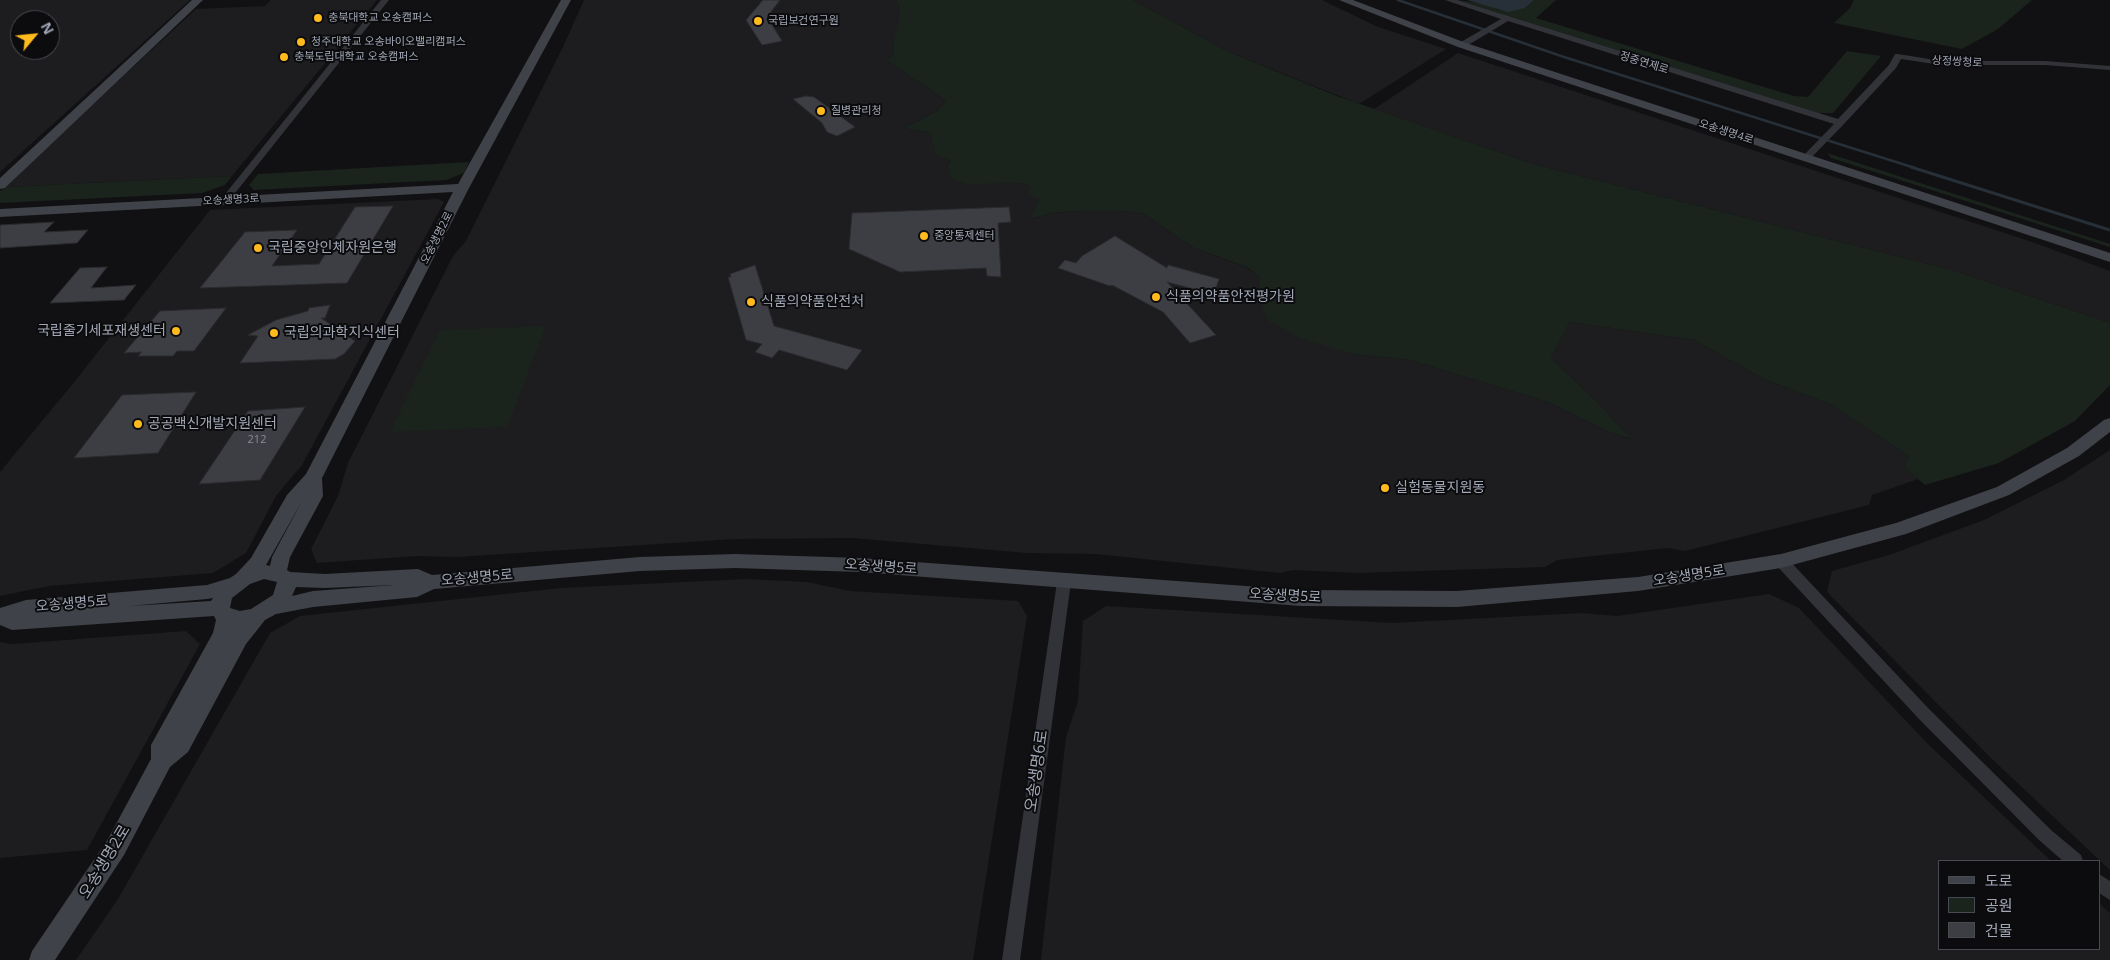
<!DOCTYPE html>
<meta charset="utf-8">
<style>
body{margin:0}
#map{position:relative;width:2110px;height:960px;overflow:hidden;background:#111113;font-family:"Open Sans","Noto Sans KR",sans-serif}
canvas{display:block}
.legend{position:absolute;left:1938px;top:860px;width:162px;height:90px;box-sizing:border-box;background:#0c0c0e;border:1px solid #484a51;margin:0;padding:6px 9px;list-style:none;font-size:15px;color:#a1a7b5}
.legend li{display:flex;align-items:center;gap:10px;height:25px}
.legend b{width:25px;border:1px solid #484a51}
.north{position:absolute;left:10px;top:10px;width:50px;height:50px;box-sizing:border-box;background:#0c0c0e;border:1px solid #484a51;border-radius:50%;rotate:62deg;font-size:14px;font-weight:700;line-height:20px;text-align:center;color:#a1a7b5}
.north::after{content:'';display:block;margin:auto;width:18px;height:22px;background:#ffbb1d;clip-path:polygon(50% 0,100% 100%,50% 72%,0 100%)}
</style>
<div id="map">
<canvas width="2110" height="960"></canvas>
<ul class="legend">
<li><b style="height:6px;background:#404249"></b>도로</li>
<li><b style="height:14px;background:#1b231d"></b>공원</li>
<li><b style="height:14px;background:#3d3e43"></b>건물</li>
</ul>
<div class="north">N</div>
</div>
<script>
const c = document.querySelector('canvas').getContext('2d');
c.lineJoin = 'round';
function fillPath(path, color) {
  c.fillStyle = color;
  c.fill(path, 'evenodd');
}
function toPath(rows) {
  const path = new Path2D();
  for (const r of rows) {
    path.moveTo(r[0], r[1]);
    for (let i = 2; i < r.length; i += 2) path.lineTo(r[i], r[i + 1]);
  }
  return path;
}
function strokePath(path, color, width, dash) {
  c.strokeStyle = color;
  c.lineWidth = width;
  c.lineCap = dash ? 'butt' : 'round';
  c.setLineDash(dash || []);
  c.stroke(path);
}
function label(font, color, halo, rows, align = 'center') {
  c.font = font + ' "Open Sans","Noto Sans KR",sans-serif';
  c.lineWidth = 4;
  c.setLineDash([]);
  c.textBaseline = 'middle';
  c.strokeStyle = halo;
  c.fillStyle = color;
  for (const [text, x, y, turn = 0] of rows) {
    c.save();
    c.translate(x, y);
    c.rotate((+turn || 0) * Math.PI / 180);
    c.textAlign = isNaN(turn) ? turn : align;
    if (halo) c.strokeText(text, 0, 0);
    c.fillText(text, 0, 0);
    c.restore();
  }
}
fillPath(toPath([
 [0,0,190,0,0,172],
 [20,20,50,20,50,50,20,50],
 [271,0,377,0,232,176,7,187,42,151,196,9,265,6],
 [584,0,896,0,900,10,900,22,894,38,893,55,887,60,946,101,937,111,904,128,930,133,935,154,950,159,947,170,1006,183,1022,183,1031,187,1039,199,1032,219,1052,213,1077,211,1122,211,1144,214,1194,248,1246,267,1260,278,1260,300,1352,354,1410,360,1548,402,1609,432,1630,439,1594,399,1551,358,1570,322,1694,340,1766,380,1830,404,1909,456,1904,467,1918,479,1872,495,1869,505,1685,551,1668,548,1557,560,1545,567,1356,573,1293,570,1280,573,1095,554,1027,553,853,538,735,539,457,557,417,556,317,563,311,549,338,496,348,463,453,256,466,241,563,47],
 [1133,0,1322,0,1378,27,1446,49,1359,104,1229,52],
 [1458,53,2038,244,2110,271,2110,323,1952,270,1533,164,1374,109],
 [438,199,444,202,302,465,276,496,246,553,213,573,49,586,0,596,0,472,75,381,210,210],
 [2110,450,2110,870,1993,760,1827,592,1832,571,1889,555,1984,520,2064,480],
 [747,579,807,582,850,591,1018,601,1027,616,973,960,76,960,118,899,270,633,300,616,561,588],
 [1769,594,1799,608,1926,742,2051,861,1939,861,1939,949,2099,949,2099,903,2110,913,2110,960,1041,960,1066,737,1078,701,1083,621,1106,606,1392,623,1582,613,1617,616],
 [186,631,200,644,87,850,0,858,0,642,12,644]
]), '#1d1d20');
fillPath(toPath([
 [896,0,1133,0,1229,52,1337,96,1533,164,1952,270,2110,323,2110,385,2075,421,1999,463,1925,485,1904,467,1909,456,1830,404,1766,380,1694,340,1570,322,1551,358,1594,399,1631,439,1609,432,1548,402,1410,360,1352,354,1300,338,1269,321,1260,300,1260,278,1247,267,1194,248,1144,214,1122,211,1077,211,1052,213,1031,219,1039,199,1029,194,1031,187,1022,183,966,184,953,179,947,170,950,160,935,154,930,133,904,128,937,111,946,101,887,60,893,55,894,38,899,22,900,10],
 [1457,0,1487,4,1499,10,1525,8,1534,0,1556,0,1536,18,1794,96,1808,97,1847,51,1881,56,1833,113,1818,113],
 [1854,0,2032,0,1998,29,1962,49,1834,23,1850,8],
 [1827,153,2110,244,2110,247,1831,158],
 [469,162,464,173,446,180,254,190,249,185,258,174],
 [232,176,225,185,202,193,0,203,0,191,7,187],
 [546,326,507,427,390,432,440,330]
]), '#1b231d');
fillPath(toPath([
 [1467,0,1534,0,1525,8,1508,12]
]), '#273038');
strokePath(toPath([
 [1398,0,1564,57,1915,168]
]), '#273038', 2.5);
strokePath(toPath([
 [1911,167,2110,230]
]), '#273038', 3);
const building = toPath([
 [763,0,780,0,767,17,782,41,762,45,746,20,763,0],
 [806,96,814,97,855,127,837,136,827,132,822,123,793,99,806,96],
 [393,206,347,283,200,288,245,232,297,230,272,266,319,264,355,207,393,206],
 [1009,207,1011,222,998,223,1001,277,987,276,986,268,900,272,849,249,852,213,1009,207],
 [54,222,44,232,88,230,77,243,0,248,0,225,54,222],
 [1115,236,1167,268,1168,265,1219,279,1215,291,1203,287,1201,291,1167,282,1216,335,1190,343,1163,312,1112,285,1110,286,1058,268,1065,260,1076,263,1082,256,1115,236],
 [755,265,774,326,862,350,847,370,779,350,772,358,755,352,762,344,746,340,728,277,731,277,730,274,755,265],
 [107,267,91,288,136,285,124,300,50,303,80,268,107,267],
 [330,305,325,318,321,318,355,341,344,354,335,359,240,363,258,336,248,335,276,320,308,311,309,308,330,305],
 [226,308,194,351,177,351,173,356,138,356,142,352,124,353,160,311,226,308],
 [196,392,158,453,74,458,122,395,196,392],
 [305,407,260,480,199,484,248,411,305,407]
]);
fillPath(building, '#3d3e43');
strokePath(building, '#2b2b2f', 1);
fillPath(toPath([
 [381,0,389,0,228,202,222,202,222,198,381,0],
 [1445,0,1457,0,1838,119,1889,65,1895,54,1898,54,1941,61,2045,61,2110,66,2110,70,2045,65,1941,65,1901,59,1896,68,1843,125,1809,160,1806,161,1803,160,1803,156,1834,124,1508,21,1465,47,1459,47,1459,43,1501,19,1445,0],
 [1781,556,1786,557,1929,709,2051,830,2081,855,2083,861,2063,861,2039,840,1919,719,1776,565,1774,561,1776,557,1781,556],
 [1064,577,1069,578,1071,582,1020,960,1002,960,1057,582,1059,578,1064,577],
 [2099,874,2110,881,2110,900,2099,893,2099,874]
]), '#323338');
fillPath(toPath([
 [192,0,203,0,5,188,0,189,0,178,192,0],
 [561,0,571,0,469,188,322,478,323,496,290,557,287,570,290,572,325,574,418,569,432,575,640,557,735,554,860,558,1301,590,1457,591,1638,577,1781,554,1896,523,1997,487,2067,448,2104,420,2110,418,2110,432,2079,456,2009,495,1906,534,1781,568,1638,591,1457,607,1301,606,860,572,735,568,640,571,434,589,417,597,313,607,276,614,265,620,246,644,188,752,170,767,124,855,55,960,29,960,32,951,108,839,151,759,151,745,213,633,216,620,214,616,12,630,0,625,0,608,26,600,207,585,230,578,236,574,251,558,287,495,306,474,453,192,0,217,0,209,458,184,561,0],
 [302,501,272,557,270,566,266,565,302,501],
 [264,579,277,582,273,595,251,609,240,611,230,608,232,598,250,584,264,579],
 [394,585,313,591,292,596,296,587,325,588,394,585],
 [213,598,211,601,129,606,207,599,213,598],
 [1339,0,1353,0,1466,43,2110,253,2110,262,1458,47,1339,0]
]), '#404249');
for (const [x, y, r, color] of [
 [318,18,5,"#ffbb1d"],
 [758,21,5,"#ffbb1d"],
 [301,42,5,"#ffbb1d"],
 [284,57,5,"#ffbb1d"],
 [821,111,5,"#ffbb1d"],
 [924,236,5,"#ffbb1d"],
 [258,248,5,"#ffbb1d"],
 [1156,297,5,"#ffbb1d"],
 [751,302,5,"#ffbb1d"],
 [176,331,5,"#ffbb1d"],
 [274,333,5,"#ffbb1d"],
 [138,424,5,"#ffbb1d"],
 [1385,488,5,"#ffbb1d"]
]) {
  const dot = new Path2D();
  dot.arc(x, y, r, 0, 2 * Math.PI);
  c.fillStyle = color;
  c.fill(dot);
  strokePath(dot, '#0c0c0e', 2);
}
label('11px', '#a1a7b5', '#0c0c0e', [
 ["충북대학교 오송캠퍼스",328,18],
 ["국립보건연구원",768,21],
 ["청주대학교 오송바이오밸리캠퍼스",311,42],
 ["충북도립대학교 오송캠퍼스",294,57],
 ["질병관리청",831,111],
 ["중앙통제센터",934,236]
], 'left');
label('11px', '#a1a7b5', '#0c0c0e', [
 ["상정쌍청로",1957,62,3],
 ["정중연제로",1644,63,17],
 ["오송생명4로",1726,132,18],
 ["오송생명3로",231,200,-3],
 ["오송생명2로",437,238,-63]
]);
label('11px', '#888d98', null, [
 ["212",257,440]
]);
label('14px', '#a1a7b5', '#0c0c0e', [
 ["국립중앙인체자원은행",268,248],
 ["식품의약품안전평가원",1166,297],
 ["식품의약품안전처",761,302],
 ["국립줄기세포재생센터",166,331,"right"],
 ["국립의과학지식센터",284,333],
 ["공공백신개발지원센터",148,424],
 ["실험동물지원동",1395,488]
], 'left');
label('14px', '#a1a7b5', '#0c0c0e', [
 ["오송생명5로",881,567,4],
 ["오송생명5로",1689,576,-9],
 ["오송생명5로",477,578,-5],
 ["오송생명5로",1285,596,3],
 ["오송생명5로",72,604,-5]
]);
label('16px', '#a1a7b5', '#0c0c0e', [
 ["오송생명6로",1037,771,-82],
 ["오송생명2로",105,862,-59]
]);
</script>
